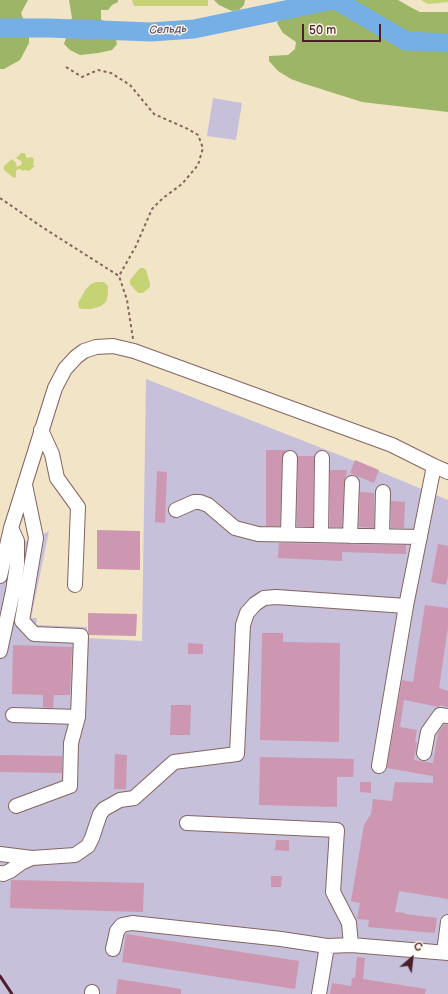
<!DOCTYPE html>
<meta charset="utf-8">
<style>
body{margin:0}
#map{position:relative;width:448px;height:994px;overflow:hidden;background:#f2e4c6;font-family:"Balsamiq Sans",sans-serif}
canvas{display:block}
.north{position:absolute;left:392px;top:938px;width:40px;height:40px;-webkit-text-stroke:3px #fcf5e5;paint-order:stroke;rotate:28deg;font-size:11px;font-weight:700;line-height:16px;text-align:center;color:#4a1f2b}
.north::after{content:'';display:block;margin:auto;width:14px;height:18px;background:#4a1f2b;clip-path:polygon(50% 0,100% 100%,50% 72%,0 100%)}
.scale{position:absolute;left:302px;top:24px;width:79px;height:18px;box-sizing:border-box;border:2px solid #4a1f2b;border-top:0;padding-left:5px;font-size:12px;line-height:14px;white-space:nowrap;color:#4a1f2b;-webkit-text-stroke:3px #fcf5e5;paint-order:stroke}
</style>
<div id="map">
<canvas width="448" height="994"></canvas>
<div class="north">С</div>
<div class="scale">50 m</div>
</div>
<script>
const c = document.querySelector('canvas').getContext('2d');
c.lineJoin = 'round';
function fillPath(path, color) {
  c.fillStyle = color;
  c.fill(path, 'evenodd');
}
function toPath(rows) {
  const path = new Path2D();
  for (const r of rows) {
    path.moveTo(r[0], r[1]);
    for (let i = 2; i < r.length; i += 2) path.lineTo(r[i], r[i + 1]);
  }
  return path;
}
function strokePath(path, color, width, dash) {
  c.strokeStyle = color;
  c.lineWidth = width;
  c.lineCap = dash ? 'butt' : 'round';
  c.setLineDash(dash || []);
  c.stroke(path);
}
function label(font, color, halo, rows, align = 'center') {
  c.font = font + ' "Balsamiq Sans",sans-serif';
  c.lineWidth = 3;
  c.setLineDash([]);
  c.textBaseline = 'middle';
  c.strokeStyle = halo;
  c.fillStyle = color;
  for (const [text, x, y, turn = 0] of rows) {
    c.save();
    c.translate(x, y);
    c.rotate((+turn || 0) * Math.PI / 180);
    c.textAlign = isNaN(turn) ? turn : align;
    if (halo) c.strokeText(text, 0, 0);
    c.fillText(text, 0, 0);
    c.restore();
  }
}
fillPath(toPath([
 [213,98,242,103,236,140,207,136],
 [146,379,352,460,448,500,448,994,0,994,0,546,4,542,30,541,49,531,31,618,37,618,36,625,87,627,87,638,142,641]
]), '#c6c0da');
fillPath(toPath([
 [132,0,208,0,208,6,134,6],
 [421,0,448,0,448,2,428,4],
 [21,153,25,153,26,157,27,158,32,157,34,160,33,166,35,165,35,166,29,171,25,170,23,171,22,170,18,169,16,171,16,177,14,178,4,170,4,166,12,159,16,163,17,167,21,165,22,163,21,161,16,158],
 [140,268,144,268,146,270,150,284,150,287,143,293,138,293,130,284,130,280],
 [96,282,104,282,108,286,108,294,106,302,101,306,91,309,82,309,79,308,78,303,86,289,91,284]
]), '#c5d375');
fillPath(toPath([
 [0,0,28,0,21,13,29,34,29,43,20,60,4,69,0,69],
 [69,0,118,0,118,2,112,5,108,10,101,10,101,19,105,23,107,30,115,36,117,44,112,50,98,53,80,55,70,50,64,44,69,29,68,23,72,18],
 [214,0,245,0,244,5,239,10,232,11,219,5],
 [298,0,398,0,412,8,420,12,448,12,448,112,362,102,302,83,291,79,278,71,269,61,269,56,288,55,295,49,296,42,283,33,277,23,281,16,298,5]
]), '#9cb566');
strokePath(toPath([
 [336,0,406,41,448,43],
 [0,28,49,28,151,32,194,29,333,0]
]), '#75afe5', 19);
fillPath(toPath([
 [266,450,286,450,282,458,280,526,266,526],
 [298,456,314,456,313,527,297,526],
 [355,460,379,470,374,483,350,473],
 [330,470,347,470,346,477,344,483,342,527,330,527],
 [157,471,167,472,165,523,155,522],
 [360,492,374,493,374,528,359,527],
 [391,501,405,502,404,528,391,528],
 [97,530,140,531,140,570,97,569],
 [279,543,406,545,406,554,342,552,342,561,278,558],
 [438,544,448,546,448,575,446,585,431,582],
 [425,605,448,608,448,627,439,688,448,691,448,707,440,705,439,707,404,700,400,727,417,730,415,742,417,743,414,760,433,763,438,733,444,724,448,725,448,899,399,891,395,912,405,913,405,914,437,918,435,933,368,927,369,920,357,919,360,903,351,901,364,825,371,814,373,799,392,801,395,782,433,783,433,776,387,768,402,680,413,682],
 [88,613,137,614,136,636,89,635,88,631],
 [262,633,283,633,283,642,340,643,339,742,260,740],
 [188,643,203,644,203,654,188,654],
 [13,645,72,647,70,695,54,695,53,708,43,707,43,695,12,694],
 [171,705,191,705,190,735,170,735],
 [115,754,127,755,126,789,114,789],
 [0,755,62,756,62,773,0,772],
 [260,757,354,759,353,777,337,777,337,807,259,805],
 [360,782,371,782,371,793,360,792],
 [276,840,289,840,289,851,275,850],
 [271,876,282,876,281,887,271,887],
 [11,880,144,883,143,912,10,908],
 [126,934,299,961,295,989,122,962],
 [357,957,365,958,363,979,426,989,425,994,330,994,332,983,351,986,352,978,355,978],
 [118,979,181,989,181,994,116,994]
]), '#cd96b1');
const minor = toPath([
 [41,430,52,454,57,478,78,507,75,585],
 [176,510,194,502,200,502,208,505,235,528,258,534,420,537],
 [288,534,290,458],
 [321,535,322,458],
 [350,536,352,483],
 [382,536,383,492],
 [0,576,11,528,55,388,65,369,76,357,84,351,96,347,113,346,134,351,392,445,434,466,448,472],
 [0,651,13,591,17,565,17,541,12,530],
 [13,715,78,717,81,636,34,634,22,621,36,538,25,485],
 [424,753,428,732,440,715,448,716],
 [379,766,406,606],
 [16,806,70,786,71,743,78,717],
 [187,823,337,830,333,892,349,923,351,945],
 [0,854,32,858,75,855,88,846,92,838,100,814,104,809,120,800,134,798,174,762,237,754,243,625,247,613,255,604,264,598,276,597,406,606,434,466],
 [0,873,3,874,10,871,21,863,32,858],
 [113,949,117,931,122,925,132,923,281,939,327,946,351,945,448,953],
 [444,952,448,922],
 [92,992,92,994],
 [319,994,327,946]
]);
strokePath(minor, '#856461', 16);
strokePath(toPath([
 [66,67,82,77,98,70,111,73,130,85,154,114,188,129,198,135,203,148,198,165,182,184,163,198,152,209,136,246,119,276],
 [0,198,42,227,119,276,127,300,133,339]
]), '#856461', 2, [3, 3]);
strokePath(minor, '#fff', 14);
strokePath(toPath([
 [0,976,12,994]
]), '#4a1f2b', 3);
label('italic 11px', '#59516c', '#fcf5e5', [
 ["Сельдь",168,30,-3]
]);
</script>
